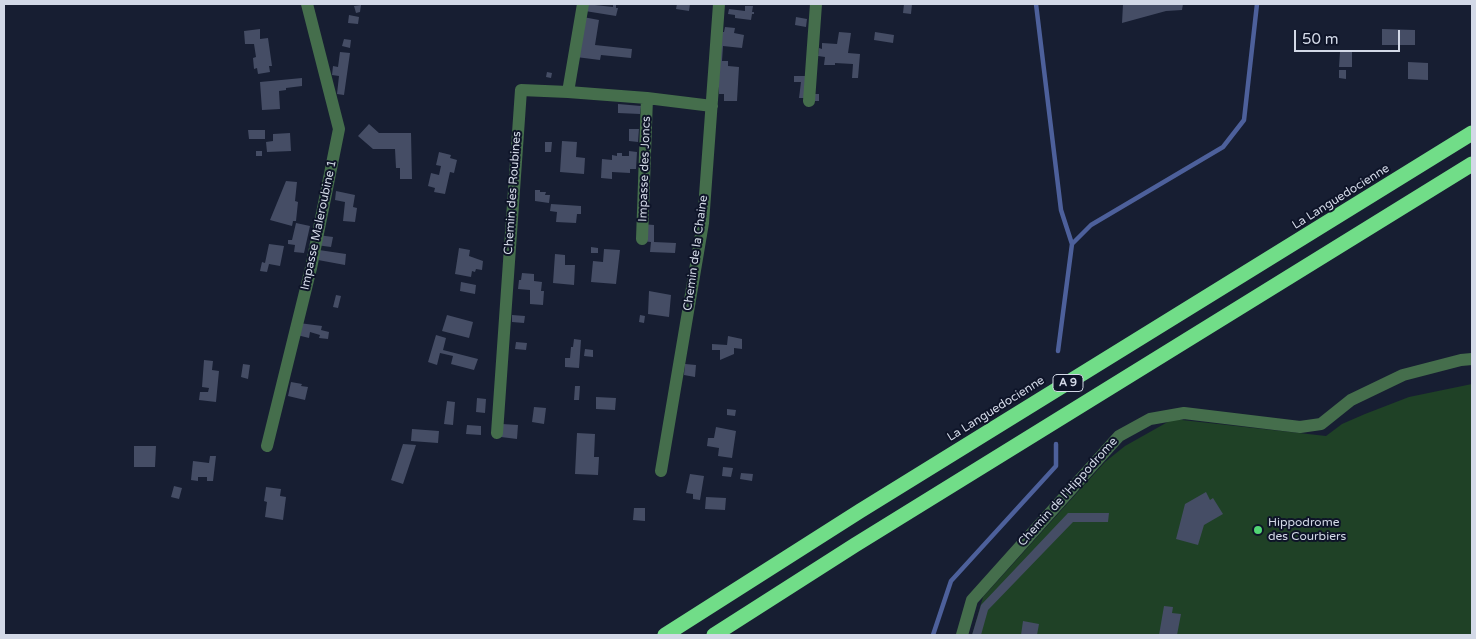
<!DOCTYPE html>
<style>
body{margin:0}
#map{position:relative;width:1476px;height:639px;overflow:hidden;background:#171e32;font-family:"Varela Round",sans-serif}
canvas{display:block}
.frame{position:absolute;inset:0;border:5px solid #d3d9e7;pointer-events:none}
.scale{position:absolute;left:1294px;top:30px;width:106px;height:22px;box-sizing:border-box;border:2px solid #d3d9e7;border-top:0;padding-left:6px;font-size:15px;line-height:18px;white-space:nowrap;color:#d3d9e7;-webkit-text-stroke:4px #0e1428;paint-order:stroke}
</style>
<div id="map">
<canvas width="1476" height="639"></canvas>
<div class="frame"></div>
<div class="scale">50 m</div>
</div>
<script>
const c = document.querySelector('canvas').getContext('2d');
c.lineJoin = 'round';
function fillPath(path, color) {
  c.fillStyle = color;
  c.fill(path, 'evenodd');
}
function toPath(rows) {
  const path = new Path2D();
  for (const r of rows) {
    path.moveTo(r[0], r[1]);
    for (let i = 2; i < r.length; i += 2) path.lineTo(r[i], r[i + 1]);
  }
  return path;
}
function strokePath(path, color, width, dash) {
  c.strokeStyle = color;
  c.lineWidth = width;
  c.lineCap = dash ? 'butt' : 'round';
  c.setLineDash(dash || []);
  c.stroke(path);
}
function label(font, color, halo, rows, align = 'center') {
  c.font = font + ' "Varela Round",sans-serif';
  c.lineWidth = 4;
  c.setLineDash([]);
  c.textBaseline = 'middle';
  c.strokeStyle = halo;
  c.fillStyle = color;
  for (const [text, x, y, turn = 0] of rows) {
    c.save();
    c.translate(x, y);
    c.rotate((+turn || 0) * Math.PI / 180);
    c.textAlign = isNaN(turn) ? turn : align;
    if (halo) c.strokeText(text, 0, 0);
    c.fillText(text, 0, 0);
    c.restore();
  }
}
fillPath(toPath([
 [1472,384,1472,635,972,635,983,597,1105,462,1125,446,1173,419,1326,436,1342,424,1365,414,1409,397]
]), '#1f4126');
strokePath(toPath([
 [1036,4,1061,210,1072,244],
 [1058,351,1072,244,1091,225,1223,147,1244,120,1257,4],
 [933,635,951,581,1056,466,1056,444]
]), '#4d609b', 4.5);
fillPath(toPath([
 [586,4,613,7,613,4,616,5,616,8,618,8,616,16,585,11],
 [677,4,690,4,689,11,676,9],
 [904,4,912,4,911,14,903,13],
 [1123,4,1183,4,1182,10,1166,11,1122,23],
 [361,5,360,12,356,13,354,6],
 [745,6,753,6,752,12,754,12,754,14,752,14,751,20,735,18,735,15,728,14,729,9,745,11],
 [349,15,359,17,358,24,348,23],
 [583,17,599,20,595,45,632,49,631,58,601,55,600,60,576,57],
 [796,17,807,19,806,27,795,25],
 [725,27,735,28,734,33,744,35,742,48,723,46,722,61,728,61,728,66,739,67,737,101,724,101,724,94,719,94,719,32,724,32],
 [260,29,260,39,268,38,272,66,269,66,270,72,258,74,257,68,254,69,253,58,256,57,254,44,245,44,244,31],
 [1382,29,1415,30,1415,45,1382,45],
 [839,32,851,33,848,53,860,54,858,78,852,78,853,64,835,63,835,65,824,65,825,57,818,56,819,48,822,49,822,43,837,44],
 [875,32,894,35,893,43,874,40],
 [344,39,351,40,350,48,342,46],
 [340,52,350,53,344,95,337,94,339,76,332,75,333,66,338,67],
 [1340,52,1352,52,1352,67,1339,67],
 [1408,62,1428,63,1428,80,1408,79],
 [1339,70,1346,70,1346,79,1339,78],
 [547,72,552,73,551,78,546,77],
 [794,76,807,76,805,98,799,98,801,82,794,82],
 [302,78,302,86,286,88,286,90,279,91,280,109,262,110,260,82],
 [814,94,819,94,819,101,814,101],
 [618,104,641,106,640,114,618,113],
 [369,124,379,133,411,133,412,179,400,179,400,168,396,168,395,149,373,149,358,136],
 [629,129,639,129,638,142,629,141],
 [248,130,265,130,265,139,249,139],
 [290,133,291,151,267,152,266,142,273,141,273,134],
 [562,141,577,142,576,157,585,158,584,174,560,172],
 [545,142,552,142,551,152,545,152],
 [256,151,262,151,262,156,256,156],
 [629,151,637,152,636,169,630,169,630,173,612,172,612,179,601,178,602,159,612,160,612,155,617,156,617,153,622,153,622,156,629,156],
 [439,152,451,155,450,158,457,160,454,173,450,172,445,194,434,192,435,188,428,186,431,173,439,175,441,166,436,165],
 [286,181,297,182,295,201,298,202,296,221,293,221,292,226,270,220],
 [535,190,540,190,540,192,546,192,545,195,550,195,549,203,535,201],
 [336,191,355,195,353,207,357,208,355,222,343,221,345,202,335,200],
 [551,204,581,206,581,214,577,214,576,223,556,222,557,212,550,211],
 [296,223,310,226,304,253,294,252,295,245,288,244,288,240,292,240],
 [642,224,654,225,654,242,676,243,675,253,650,252,651,242,641,241],
 [318,235,333,237,331,247,316,245],
 [269,244,284,246,280,266,269,264,267,272,260,271,262,262,265,263],
 [591,247,598,248,598,253,591,253],
 [459,248,470,250,469,256,483,261,482,270,476,269,475,272,472,271,471,277,455,274],
 [604,249,620,250,616,284,591,282,593,261,603,262],
 [319,250,346,254,345,265,318,260],
 [555,254,565,255,565,265,575,265,574,285,553,283],
 [522,273,534,274,534,281,542,282,541,291,544,291,543,305,530,304,530,290,518,289,519,280,521,280],
 [461,282,476,285,475,294,460,291],
 [649,291,671,295,669,317,648,314],
 [336,295,341,296,338,308,333,307],
 [447,315,473,322,469,338,442,331],
 [512,315,525,316,524,323,512,322],
 [640,315,645,316,644,323,639,322],
 [299,323,322,326,321,330,329,332,328,339,319,338,320,335,310,332,309,338,297,335],
 [436,335,446,338,443,350,478,359,474,370,451,364,453,356,440,353,437,365,428,362],
 [728,336,742,339,742,349,734,348,734,354,720,360,720,350,712,350,712,344,727,345],
 [574,339,581,340,579,368,565,367,565,358,570,358,571,347,573,347],
 [516,342,527,343,526,350,515,349],
 [585,349,593,350,593,357,584,356],
 [204,360,213,361,212,370,219,371,216,402,199,400,200,392,208,392,209,388,202,387],
 [243,364,250,365,248,379,241,377],
 [685,364,696,365,695,377,684,375],
 [291,382,302,384,301,386,308,387,305,400,288,396],
 [575,386,580,386,579,400,574,400],
 [596,397,616,398,615,410,596,409],
 [477,398,486,399,485,413,476,412],
 [447,401,455,402,453,425,444,424],
 [534,407,546,408,544,424,532,422],
 [727,409,736,410,735,416,727,415],
 [502,424,518,425,517,439,501,437],
 [467,425,481,426,481,435,466,434],
 [716,427,736,431,732,458,718,456,719,448,707,446,708,438,714,438],
 [412,429,439,431,438,443,411,441],
 [577,433,595,434,594,457,599,457,598,475,575,474],
 [403,444,416,445,403,484,391,480],
 [134,446,156,446,155,467,134,467],
 [210,456,216,456,213,481,207,481,207,477,198,477,198,481,191,480,193,461,209,463],
 [723,467,733,468,731,477,722,476],
 [741,473,753,474,752,481,740,479],
 [690,474,704,476,700,500,693,499,693,494,686,493],
 [174,486,182,488,179,499,171,497],
 [266,487,281,489,280,496,286,497,283,520,265,517,267,502,264,501],
 [1206,492,1210,500,1213,498,1223,514,1204,525,1198,545,1176,539,1185,504],
 [706,497,726,498,725,510,705,509],
 [634,508,645,508,645,521,633,520],
 [1068,513,1109,513,1108,522,1073,522,988,610,981,635,972,635,981,605],
 [1164,606,1173,607,1172,613,1181,614,1177,635,1159,635],
 [1023,621,1039,624,1037,635,1021,635]
]), '#454d65');
strokePath(toPath([
 [568,92,647,98,712,106],
 [809,101,816,4],
 [642,239,647,98],
 [497,433,521,90,568,92,583,4],
 [267,446,311,268,339,129,307,4],
 [661,471,703,223,719,4],
 [962,635,972,600,1119,436,1150,419,1184,413,1300,427,1321,424,1351,400,1403,375,1461,360,1472,359]
]), '#456e4c', 12);
strokePath(toPath([
 [665,635,860,511,1472,133],
 [714,635,855,545,1472,164]
]), '#71dd88', 15);
for (const [x, y, r, color] of [
 [1258,530,5,"#51d674"]
]) {
  const dot = new Path2D();
  dot.arc(x, y, r, 0, 2 * Math.PI);
  c.fillStyle = color;
  c.fill(dot);
  strokePath(dot, '#0e1428', 2);
}
for (const [x, y, w] of [
 [1068,383,30]
]) {
  const box = new Path2D();
  box.roundRect(x - w / 2, y - 8.5, w, 17, 4);
  c.fillStyle = '#0e1428';
  c.fill(box);
  strokePath(box, '#d3d9e7', 1);
}
label('bold 11px', '#d3d9e7', null, [
 ["A 9",1068,383]
]);
label('12px', '#d3d9e7', '#0e1428', [
 ["Impasse des Joncs",645,169,-88],
 ["Chemin des Roubines",513,193,-86],
 ["La Languedocienne",1341,197,-32],
 ["Impasse Maleroubine 1",319,225,-78],
 ["Chemin de la Chaine",696,253,-82],
 ["La Languedocienne",996,409,-32],
 ["Chemin de l'Hippodrome",1068,492,-48]
]);
label('12px', '#d3d9e7', '#0e1428', [
 ["Hippodrome",1268,523],
 ["des Courbiers",1268,537]
], 'left');
</script>
